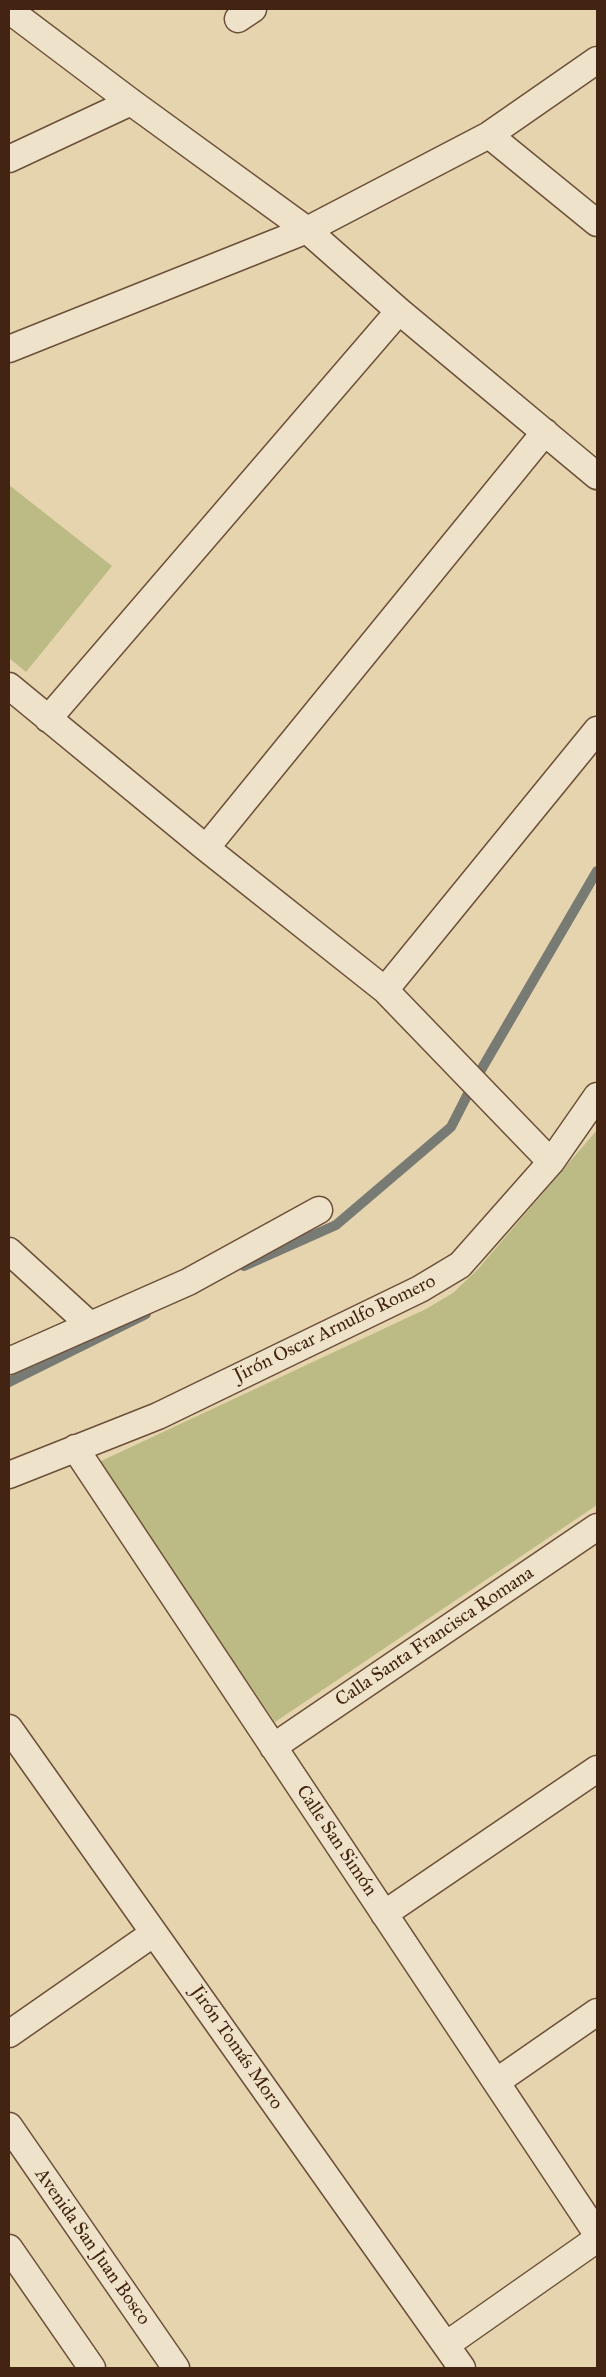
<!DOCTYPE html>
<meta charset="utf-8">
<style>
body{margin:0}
#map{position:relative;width:606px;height:2377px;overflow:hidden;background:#e5d4ad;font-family:"IM FELL Great Primer",serif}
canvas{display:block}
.frame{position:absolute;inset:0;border:10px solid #432312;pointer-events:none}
</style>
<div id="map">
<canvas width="606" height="2377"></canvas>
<div class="frame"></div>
</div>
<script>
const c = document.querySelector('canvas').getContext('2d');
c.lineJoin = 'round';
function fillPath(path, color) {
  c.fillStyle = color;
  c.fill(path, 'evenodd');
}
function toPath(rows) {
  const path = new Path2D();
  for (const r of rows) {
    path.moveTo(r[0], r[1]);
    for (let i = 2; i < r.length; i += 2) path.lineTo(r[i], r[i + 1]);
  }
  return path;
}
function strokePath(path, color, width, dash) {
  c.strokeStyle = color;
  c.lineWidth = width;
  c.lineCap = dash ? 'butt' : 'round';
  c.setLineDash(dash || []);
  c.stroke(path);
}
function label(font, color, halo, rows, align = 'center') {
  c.font = font + ' "IM FELL Great Primer",serif';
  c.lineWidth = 4;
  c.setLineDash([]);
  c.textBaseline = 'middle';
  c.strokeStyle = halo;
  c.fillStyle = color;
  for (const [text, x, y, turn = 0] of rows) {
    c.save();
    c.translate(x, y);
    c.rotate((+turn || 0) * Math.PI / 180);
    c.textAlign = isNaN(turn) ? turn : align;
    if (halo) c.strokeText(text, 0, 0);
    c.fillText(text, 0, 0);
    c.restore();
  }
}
fillPath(toPath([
 [9,485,112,566,26,672,9,658],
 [597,1130,597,1505,275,1722,99,1462,426,1309,453,1293,478,1269]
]), '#bcbb85');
strokePath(toPath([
 [244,1266,336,1225,451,1127,474,1082,597,871],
 [9,1382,146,1314]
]), '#787b74', 10);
const street = toPath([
 [9,10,131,102,307,230,399,311,597,476],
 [238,19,253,9],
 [489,135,597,223],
 [9,159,131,102],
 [9,349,307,230,489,135,597,60],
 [9,686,206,848,385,990,551,1162],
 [48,719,399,311],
 [206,848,545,432],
 [385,990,597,730],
 [9,1251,90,1325],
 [9,1361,188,1282,319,1210],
 [75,1448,597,2234],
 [9,1475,158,1416,420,1289,460,1265,551,1162,597,1096],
 [9,1728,462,2368],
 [273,1747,597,1527],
 [384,1914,597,1769],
 [9,2034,154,1933],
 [496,2082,597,2012],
 [9,2126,176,2368],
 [9,2248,92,2368],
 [446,2345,597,2239]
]);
strokePath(street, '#6c4f39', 29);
strokePath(street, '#eee3ca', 26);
label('19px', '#432312', '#eee3ca', [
 ["Jirón Oscar Arnulfo Romero",335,1329,-26],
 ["Calla Santa Francisca Romana",435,1637,-34],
 ["Calle San Simón",336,1841,56],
 ["Jirón Tomás Moro",236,2048,55],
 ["Avenida San Juan Bosco",92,2247,55]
]);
</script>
